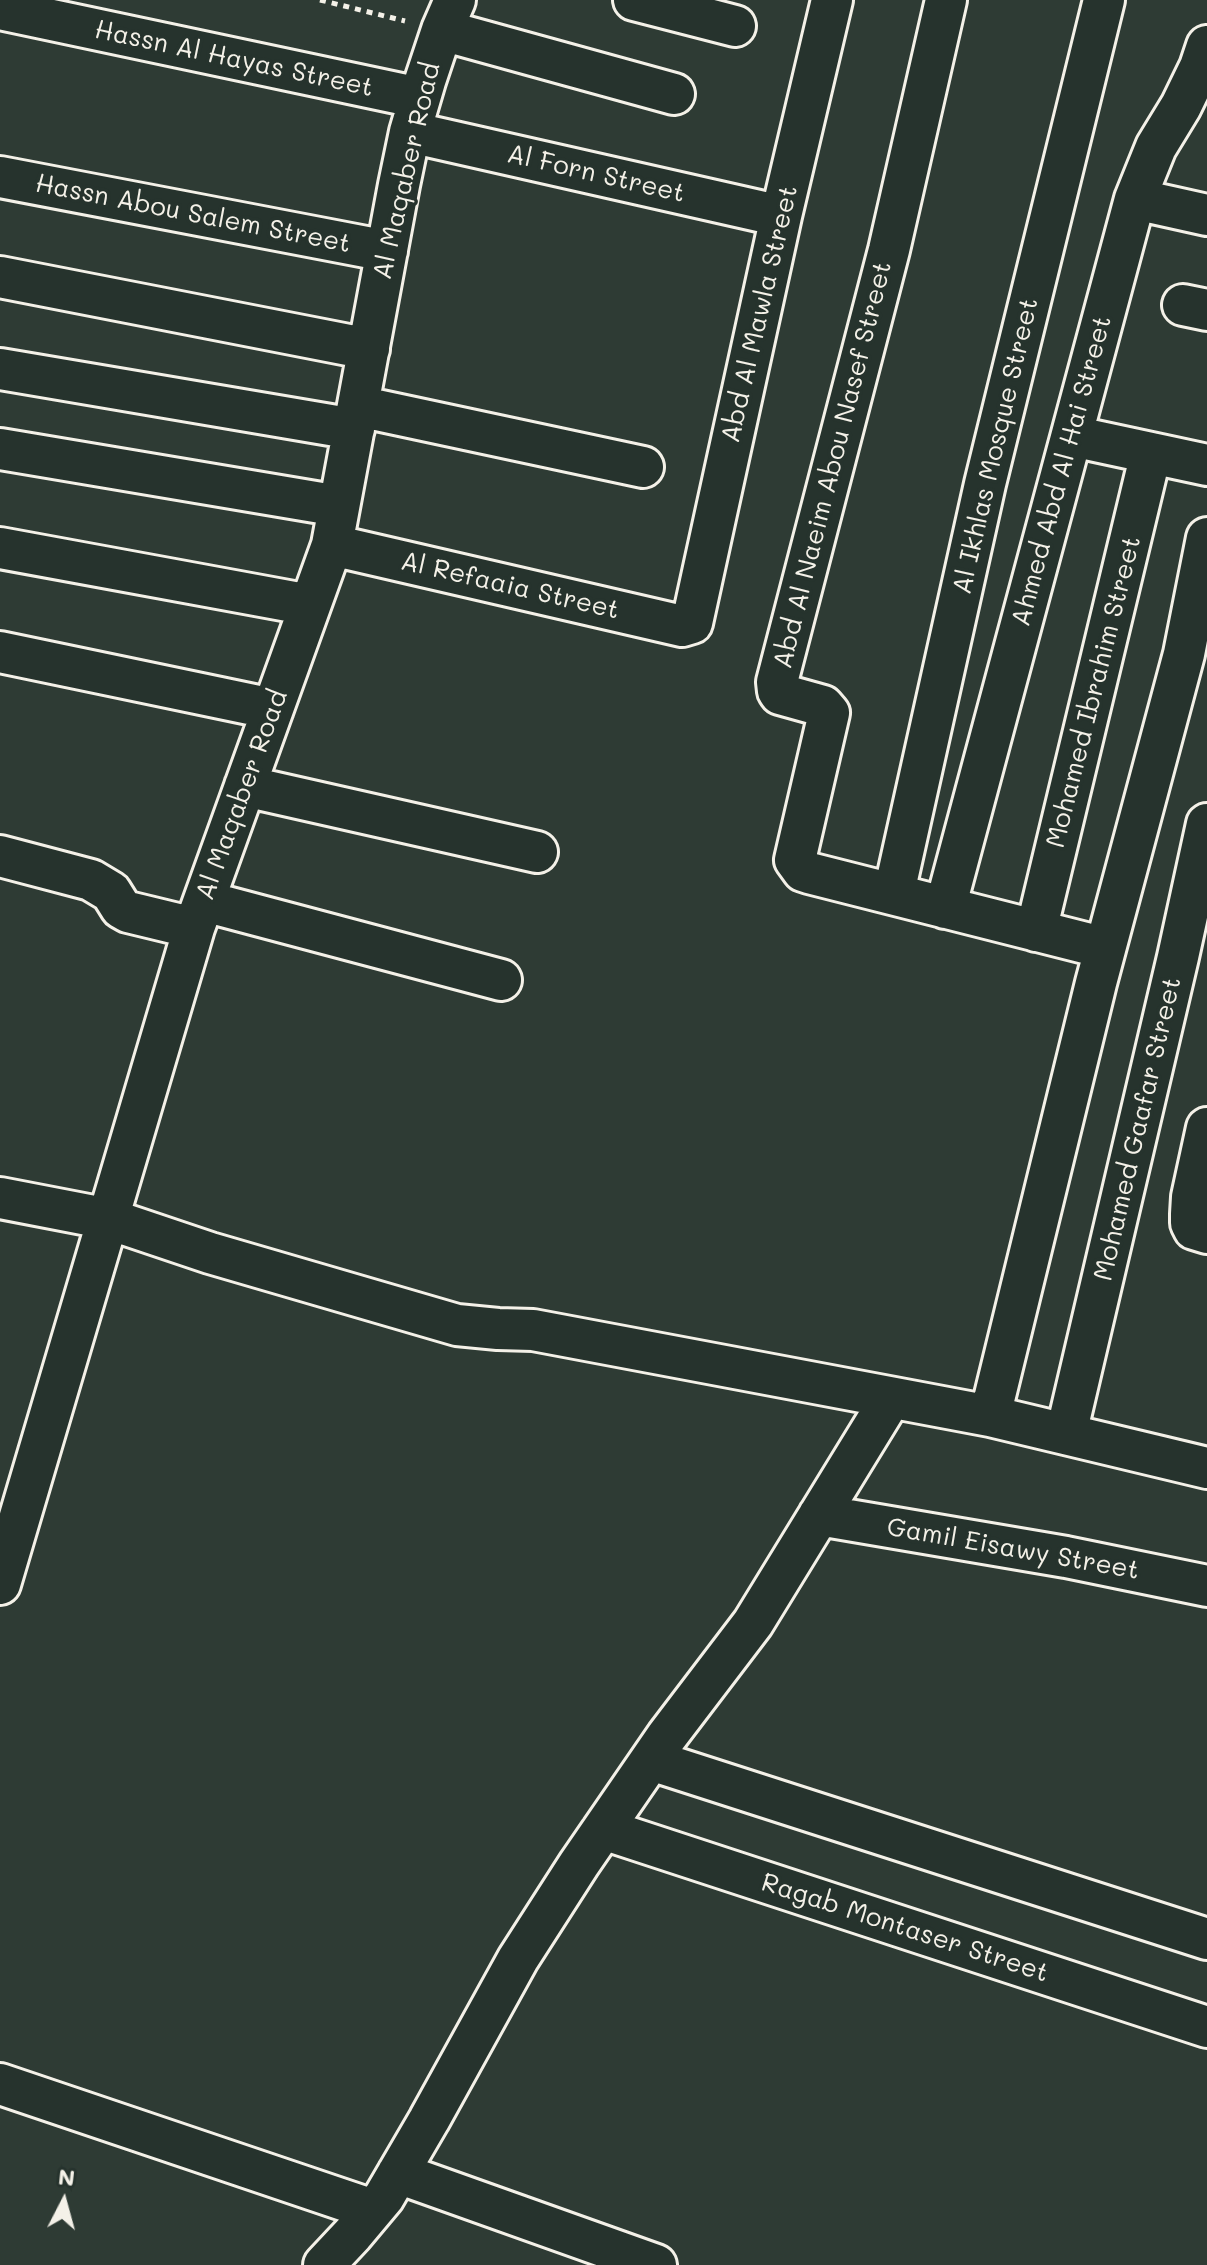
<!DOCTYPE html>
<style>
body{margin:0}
#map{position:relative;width:1207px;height:2265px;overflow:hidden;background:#2e3b34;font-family:Mali,sans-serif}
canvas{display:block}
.north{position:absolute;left:24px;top:2161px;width:80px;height:80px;-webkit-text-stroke:6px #26332d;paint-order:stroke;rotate:6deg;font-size:22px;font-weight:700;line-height:32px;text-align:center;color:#f4f1e8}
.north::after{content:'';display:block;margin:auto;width:28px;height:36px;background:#f4f1e8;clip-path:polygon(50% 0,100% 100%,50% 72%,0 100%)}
</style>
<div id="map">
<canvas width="1207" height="2265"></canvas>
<div class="north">N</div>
</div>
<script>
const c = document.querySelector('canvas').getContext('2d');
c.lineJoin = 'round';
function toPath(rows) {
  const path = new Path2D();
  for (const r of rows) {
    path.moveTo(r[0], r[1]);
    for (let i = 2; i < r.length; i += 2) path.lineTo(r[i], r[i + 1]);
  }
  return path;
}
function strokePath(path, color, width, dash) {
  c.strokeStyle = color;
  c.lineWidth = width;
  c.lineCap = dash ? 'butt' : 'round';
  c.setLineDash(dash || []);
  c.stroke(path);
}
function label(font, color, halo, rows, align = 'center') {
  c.font = font + ' Mali,sans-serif';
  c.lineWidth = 7;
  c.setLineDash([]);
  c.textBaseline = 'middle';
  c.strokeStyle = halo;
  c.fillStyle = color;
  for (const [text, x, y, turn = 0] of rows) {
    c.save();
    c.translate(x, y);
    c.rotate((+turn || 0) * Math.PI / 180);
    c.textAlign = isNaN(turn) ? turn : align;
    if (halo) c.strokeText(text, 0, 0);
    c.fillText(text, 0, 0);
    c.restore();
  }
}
const street = toPath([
 [634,0,735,26],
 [946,0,889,250,777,682,778,691,780,694,823,706,829,713,795,860,803,871,809,873,1105,948],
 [0,9,420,98],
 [442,30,674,94],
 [410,132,781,216],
 [0,177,387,251],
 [1135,199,1207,215],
 [0,277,369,349],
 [1183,305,1207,310],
 [0,369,354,429],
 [358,406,643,467],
 [1072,436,1207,465],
 [0,449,339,506],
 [332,545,682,626,692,623,781,216,832,0],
 [0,548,310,605],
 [0,652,273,709],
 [245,786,537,852],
 [0,856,91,880,111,892,121,908,128,912,194,928],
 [894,893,985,484,1104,0],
 [204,901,501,980],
 [945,908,1135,199,1156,147,1181,106,1200,67,1207,46],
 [1036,931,1151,453],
 [1207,1128,1192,1197,1191,1214,1191,1223,1194,1229,1207,1233],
 [0,1198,109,1219,210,1253,457,1325,498,1329,533,1330,990,1416,1207,1468],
 [990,1416,1096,983,1184,654,1207,538],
 [1066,1434,1178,957,1207,824],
 [819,1515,1066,1557,1207,1586],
 [0,1584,194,928,332,545,399,185,410,132,425,81,442,30,455,0],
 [651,1760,1207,1939],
 [603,1829,1207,2027],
 [0,2084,373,2210],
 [398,2173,656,2265],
 [324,2265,353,2234,384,2197,429,2120,518,1959,579,1864,667,1736,753,1623,891,1398]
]);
strokePath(street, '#f4f1e8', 46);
strokePath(toPath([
 [320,0,405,21]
]), '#f4f1e8', 5, [6, 6]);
strokePath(street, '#26332d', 40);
label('26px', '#f4f1e8', '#26332d', [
 ["Hassn Al Hayas Street",234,59,12],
 ["Al Maqaber Road",407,171,-77],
 ["Al Forn Street",596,174,13],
 ["Hassn Abou Salem Street",193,214,11],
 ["Abd Al Mawla Street",760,314,-77],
 ["Al Ikhlas Mosque Street",996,446,-77],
 ["Abd Al Naeim Abou Nasef Street",833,465,-76],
 ["Ahmed Abd Al Hai Street",1062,471,-75],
 ["Al Refaaia Street",510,586,13],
 ["Mohamed Ibrahim Street",1094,692,-76],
 ["Al Maqaber Road",242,795,-70],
 ["Mohamed Gaafar Street",1138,1129,-77],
 ["Gamil Eisawy Street",1013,1549,10],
 ["Ragab Montaser Street",905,1928,18]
]);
</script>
